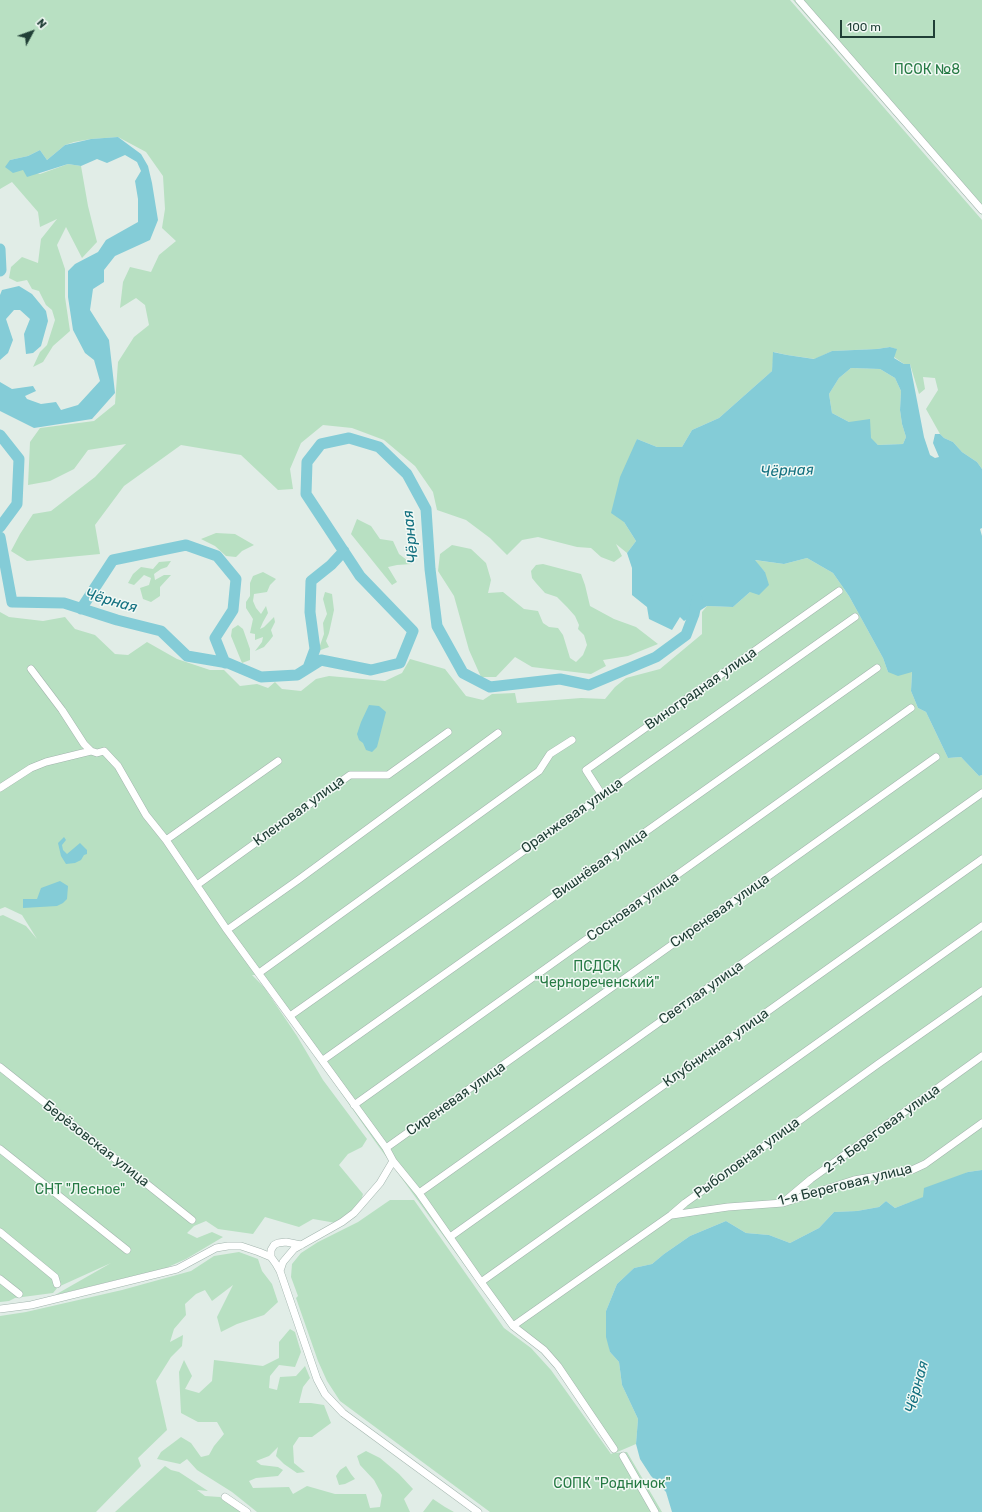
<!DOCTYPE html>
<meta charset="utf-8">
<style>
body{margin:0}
#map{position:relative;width:982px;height:1512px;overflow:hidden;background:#e1ede7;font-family:Rubik,sans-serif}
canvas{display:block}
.north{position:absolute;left:12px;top:12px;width:40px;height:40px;-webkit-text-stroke:3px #f2f9f5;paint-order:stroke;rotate:49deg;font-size:11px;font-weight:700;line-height:16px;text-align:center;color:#203f36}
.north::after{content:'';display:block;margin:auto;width:14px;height:18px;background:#203f36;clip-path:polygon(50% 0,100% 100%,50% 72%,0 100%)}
.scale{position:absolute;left:840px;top:20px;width:95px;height:18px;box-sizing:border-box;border:2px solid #203f36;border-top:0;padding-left:5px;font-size:12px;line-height:14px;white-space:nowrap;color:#203f36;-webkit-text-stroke:3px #f2f9f5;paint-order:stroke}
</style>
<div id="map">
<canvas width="982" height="1512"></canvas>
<div class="north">N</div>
<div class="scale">100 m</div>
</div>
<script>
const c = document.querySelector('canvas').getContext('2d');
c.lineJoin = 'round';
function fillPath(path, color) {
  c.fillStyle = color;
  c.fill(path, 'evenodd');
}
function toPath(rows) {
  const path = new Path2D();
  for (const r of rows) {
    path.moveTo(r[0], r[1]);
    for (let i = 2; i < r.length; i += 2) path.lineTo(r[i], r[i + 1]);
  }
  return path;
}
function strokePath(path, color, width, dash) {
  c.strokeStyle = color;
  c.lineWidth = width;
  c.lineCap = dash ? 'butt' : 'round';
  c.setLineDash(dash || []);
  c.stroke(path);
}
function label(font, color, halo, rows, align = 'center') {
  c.font = font + ' Rubik,sans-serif';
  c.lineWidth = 3;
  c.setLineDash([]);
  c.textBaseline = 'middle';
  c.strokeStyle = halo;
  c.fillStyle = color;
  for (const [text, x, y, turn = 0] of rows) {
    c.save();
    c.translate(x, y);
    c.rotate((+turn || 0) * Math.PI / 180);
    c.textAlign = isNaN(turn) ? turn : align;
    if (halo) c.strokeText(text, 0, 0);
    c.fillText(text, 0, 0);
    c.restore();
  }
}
fillPath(toPath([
 [0,0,790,0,982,220,982,469,977,462,962,452,953,442,944,438,940,434,926,409,938,390,935,378,923,377,925,389,919,394,910,364,904,364,894,357,896,349,890,347,877,349,832,351,815,359,787,355,774,352,772,371,719,418,692,430,682,447,657,447,637,439,624,522,636,541,627,553,616,544,622,556,614,562,601,557,591,548,577,547,538,537,522,540,507,555,490,538,466,520,437,510,433,492,415,466,384,440,352,428,323,425,301,443,290,469,293,489,278,490,241,455,181,445,124,486,95,525,100,554,27,561,11,551,20,534,33,514,51,511,95,477,126,444,88,450,74,469,50,481,28,485,30,442,40,428,94,421,115,404,118,362,134,337,149,325,145,305,136,298,120,308,123,282,130,267,151,272,159,255,176,241,162,228,165,209,163,176,146,152,118,137,91,139,74,142,65,145,47,160,40,150,28,156,10,160,23,169,40,174,68,164,81,166,88,206,97,242,82,258,66,227,57,245,65,269,65,297,70,331,53,346,43,362,33,367,40,352,47,345,55,320,52,310,46,305,39,291,32,289,27,280,17,282,9,278,11,267,22,257,38,263,41,239,57,219,40,227,38,212,12,182,0,189],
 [793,0,982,0,982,215,850,65],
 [851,368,880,369,895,378,901,391,900,410,902,424,906,437,903,444,878,445,849,422,832,413,829,394,839,378],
 [357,519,371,526,380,539,393,541,399,554,412,564,397,565,388,567,397,582,392,585,351,534],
 [216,533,235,534,254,545,242,551,236,557,226,556,215,546,201,539],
 [452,545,471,549,486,563,491,580,488,593,503,592,524,609,538,611,543,623,549,627,558,628,563,635,570,658,576,662,583,655,587,645,584,635,578,629,579,625,575,616,567,607,557,597,545,593,536,583,532,578,531,571,536,565,543,564,581,574,585,585,590,606,614,619,636,627,658,644,628,656,603,660,606,666,591,674,532,667,515,657,496,677,481,677,469,650,454,596,438,571,440,554],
 [807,558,833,573,849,596,883,658,888,672,912,671,911,691,918,708,926,712,948,758,961,757,979,776,982,775,982,1170,968,1172,924,1197,895,1208,886,1201,879,1207,857,1211,834,1212,819,1228,790,1243,769,1235,746,1233,726,1221,690,1236,664,1254,652,1264,634,1268,617,1284,606,1311,610,1352,619,1362,622,1385,638,1419,636,1444,615,1453,627,1452,662,1512,490,1512,340,1401,327,1381,318,1361,296,1298,298,1296,291,1277,292,1264,301,1253,318,1242,358,1222,390,1200,414,1200,504,1328,531,1348,551,1370,611,1454,613,1453,564,1380,547,1358,532,1344,510,1328,374,1140,259,975,252,975,264,987,297,1036,323,1080,367,1139,362,1147,348,1154,339,1165,363,1194,361,1201,349,1213,336,1223,313,1219,299,1227,265,1217,253,1234,218,1229,206,1221,194,1226,187,1233,197,1238,212,1232,223,1237,186,1259,166,1268,55,1295,111,1263,58,1287,53,1293,15,1298,9,1301,0,1302,0,916,3,915,26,926,37,939,22,915,5,907,0,909,0,612,9,617,43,621,65,617,75,629,95,635,115,654,128,655,147,642,177,659,210,670,224,670,240,686,257,684,268,688,275,682,282,689,301,691,316,679,329,676,385,681,402,673,410,659,445,669,466,696,483,700,492,694,515,693,517,703,581,698,605,699,615,687,626,678,660,669,702,634,702,612,707,606,733,607,750,592,765,572,754,560,784,564],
 [171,561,167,567,161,569,154,574,155,580,164,575,171,575,160,587,160,596,151,602,143,599,140,588,149,585,151,578,144,575,134,585,128,583,133,574,141,567,153,569,159,562],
 [263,572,276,579,270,585,267,592,254,594,253,601,256,608,261,614,266,606,268,613,263,622,260,629,264,627,274,617,275,622,271,630,273,636,270,640,264,647,255,651,262,642,263,637,255,640,255,634,250,633,253,619,246,608,246,602,250,596,250,583,253,576],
 [325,592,332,594,334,610,329,633,326,641,329,647,318,651,324,634,323,623,327,614,323,599],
 [238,625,243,629,250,649,250,660,242,663,231,636,232,629],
 [239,1252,258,1259,262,1271,272,1284,278,1302,264,1315,237,1324,221,1332,217,1317,233,1285,212,1301,205,1290,196,1294,185,1304,186,1315,174,1329,170,1342,183,1335,182,1346,171,1357,156,1381,167,1430,138,1458,141,1466,96,1512,0,1512,0,1316,26,1312,122,1290,191,1271,214,1256],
 [290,1329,295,1332,301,1352,295,1367,279,1365,270,1376,269,1388,277,1390,280,1377,296,1376,305,1366,310,1378,303,1387,299,1403,311,1403,324,1405,331,1423,312,1437,299,1437,293,1446,294,1463,305,1472,297,1473,284,1464,276,1456,278,1447,269,1456,256,1461,261,1465,278,1467,283,1470,278,1476,256,1478,249,1481,253,1488,289,1487,293,1494,307,1486,335,1494,366,1494,370,1508,380,1507,382,1495,374,1480,360,1465,357,1456,366,1451,380,1458,399,1474,413,1489,404,1499,410,1512,257,1512,232,1492,197,1470,187,1459,180,1464,157,1459,161,1452,181,1437,191,1443,201,1457,209,1455,214,1446,224,1434,217,1422,198,1422,181,1413,179,1372,184,1360,192,1376,185,1389,199,1393,212,1381,214,1360,263,1366,279,1358,279,1342],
 [165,1466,171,1470,179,1472,208,1491,197,1490,205,1496,220,1497,241,1512,115,1512],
 [346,1466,351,1474,355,1479,345,1484,339,1485,336,1476,340,1470],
 [433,1499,445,1507,454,1512,423,1512]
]), '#b8e0c2');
fillPath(toPath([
 [118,137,141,154,148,166,152,183,158,220,150,240,115,256,104,270,104,282,93,289,90,310,109,340,115,393,92,419,34,428,0,411,0,382,12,389,33,386,36,391,25,396,27,399,41,404,56,402,61,410,78,405,100,381,94,360,85,353,73,330,68,297,68,271,75,264,98,252,106,240,138,222,138,199,135,181,141,171,137,162,125,155,107,163,97,159,81,166,68,164,27,177,23,170,13,173,5,167,10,160,28,156,40,150,47,160,65,145,91,139],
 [19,286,32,294,46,311,48,321,41,346,33,353,26,354,24,334,30,319,20,310,14,310,6,319,13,340,8,353,0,360,0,295,2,290],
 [890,347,897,349,894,358,904,364,910,364,924,437,930,455,935,458,939,457,933,443,935,434,940,434,944,438,953,442,962,452,977,462,982,469,982,528,980,529,982,536,982,775,979,776,961,757,948,758,926,712,918,708,911,691,912,672,898,676,888,672,883,658,849,596,833,573,807,558,784,564,755,560,765,572,769,585,759,595,750,592,733,607,707,606,684,621,680,617,672,630,649,619,647,607,632,595,632,568,627,553,636,541,624,522,611,513,620,477,637,439,657,447,682,447,692,430,719,418,772,371,773,352,787,355,814,359,832,351,877,349],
 [851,368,880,369,895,378,901,391,900,410,902,424,906,437,903,444,878,445,871,438,870,419,849,422,832,413,829,394,839,378],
 [369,705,379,706,386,712,377,747,372,752,366,750,363,743,359,740,357,734,361,722],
 [64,837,66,840,62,845,63,850,67,854,80,843,87,850,87,854,84,855,81,860,75,863,66,864,61,856,58,843],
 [60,881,68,886,67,899,63,903,57,906,23,908,23,899,37,899,41,888],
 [982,1170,982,1512,672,1512,666,1492,651,1476,640,1459,636,1444,638,1419,622,1385,619,1362,610,1352,606,1337,606,1311,617,1284,634,1268,652,1264,664,1254,690,1236,726,1221,746,1233,769,1235,790,1243,819,1228,834,1212,857,1211,879,1207,886,1201,895,1208,923,1197,924,1188,968,1172]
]), '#84ccd7');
strokePath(toPath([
 [0,249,1,270,0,271],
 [0,435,19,459,17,504,0,527],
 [0,537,12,602,64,603,117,620,161,631,187,656,228,663,261,677,297,675,321,660,371,670,400,663,413,631,360,576,306,494,307,462,321,444,349,438,379,447,407,474,426,509,430,569,437,626,463,673,490,687,560,679,589,685,656,657,686,635,694,614,697,599],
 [81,609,113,560,186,545,217,556,236,579,233,610,215,638,225,663],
 [308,668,315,649,310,612,311,581,331,565,344,551]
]), '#84ccd7', 11);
const minor = toPath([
 [799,0,982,210],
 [31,669,62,710,84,744,91,751,97,753,104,751,118,766,146,815,166,840,227,930,386,1148,393,1161,419,1193,481,1282,513,1326,544,1350,558,1366,614,1449],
 [0,788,31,768,46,762,91,751],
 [602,795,586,770,839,591],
 [166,840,278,761],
 [197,885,350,775,388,775,448,732],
 [227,930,298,880,498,733],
 [259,973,539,771,550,754,572,740],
 [290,1016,855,617],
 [323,1060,877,668],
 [0,1067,192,1220],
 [354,1105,911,708],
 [386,1148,936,757],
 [0,1149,127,1250],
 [393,1161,380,1183,354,1213,342,1222,294,1249,283,1262,280,1271,317,1379,325,1394,343,1413,478,1512],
 [419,1193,982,793],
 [786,1200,811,1179,982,1056],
 [672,1215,728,1207,783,1203,854,1180,912,1170,925,1164,982,1123],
 [0,1232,55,1277,57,1284],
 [450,1237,982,859],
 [271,1257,271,1250,274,1245,278,1243,286,1242,301,1245],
 [0,1279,19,1294],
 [481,1282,982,926],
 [0,1309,31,1305,177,1269,216,1248,228,1246,241,1246,259,1252,271,1257,276,1264,280,1271],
 [513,1326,671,1215,685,1203,878,1064,982,991],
 [623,1456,655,1512],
 [225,1497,247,1512]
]);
strokePath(minor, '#a3b5ae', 8);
strokePath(minor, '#fff', 7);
label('14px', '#267a44', '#f2f9f5', [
 ["ПСОК №8",927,70],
 ["ПСДСК",597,967],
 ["\"Чернореченский\"",597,983],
 ["СНТ \"Лесное\"",80,1190],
 ["СОПК \"Родничок\"",612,1484]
]);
label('14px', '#203f36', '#f2f9f5', [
 ["Виноградная улица",701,689,-35],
 ["Кленовая улица",299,811,-36],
 ["Оранжевая улица",572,816,-35],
 ["Вишнёвая улица",600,864,-35],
 ["Сосновая улица",633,907,-35],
 ["Сиреневая улица",720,911,-35],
 ["Светлая улица",701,993,-35],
 ["Клубничная улица",716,1048,-35],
 ["Сиреневая улица",456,1099,-35],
 ["2-я Береговая улица",882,1129,-36],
 ["Берёзовская улица",96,1144,38],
 ["Рыболовная улица",747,1158,-36],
 ["1-я Береговая улица",845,1185,-14]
]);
label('italic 15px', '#147180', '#f2f9f5', [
 ["Чёрная",787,471,-2],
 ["Чёрная",411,537,-96],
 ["Чёрная",111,601,16],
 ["Чёрная",917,1387,-75]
]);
</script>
